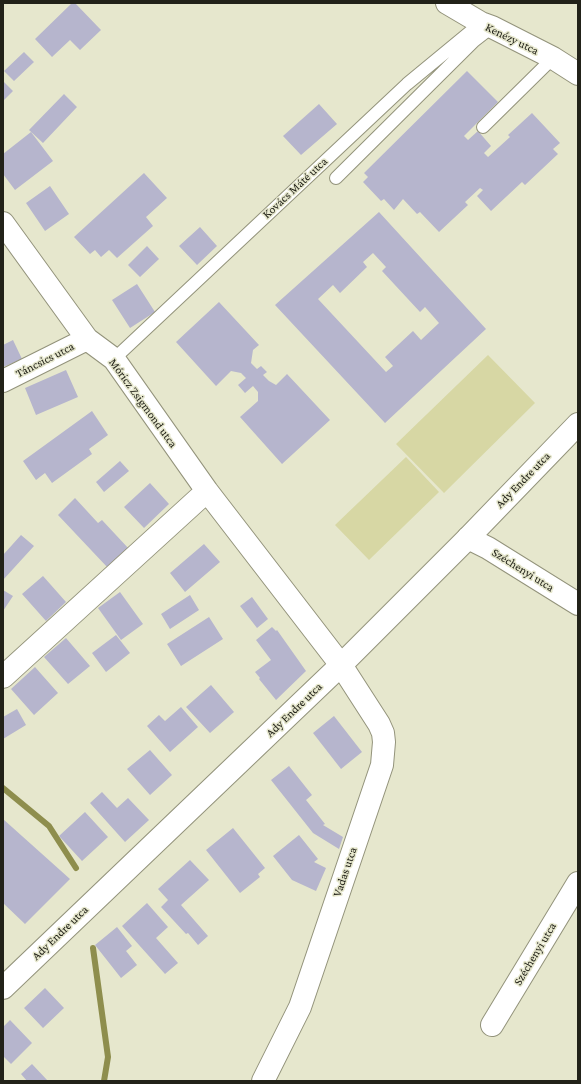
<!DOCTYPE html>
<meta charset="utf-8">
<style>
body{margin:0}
#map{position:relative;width:581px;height:1084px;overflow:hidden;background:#e6e7cd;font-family:"Crimson Pro",serif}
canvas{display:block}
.frame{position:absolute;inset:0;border:4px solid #222219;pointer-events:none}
</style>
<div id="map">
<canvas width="581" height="1084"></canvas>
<div class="frame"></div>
</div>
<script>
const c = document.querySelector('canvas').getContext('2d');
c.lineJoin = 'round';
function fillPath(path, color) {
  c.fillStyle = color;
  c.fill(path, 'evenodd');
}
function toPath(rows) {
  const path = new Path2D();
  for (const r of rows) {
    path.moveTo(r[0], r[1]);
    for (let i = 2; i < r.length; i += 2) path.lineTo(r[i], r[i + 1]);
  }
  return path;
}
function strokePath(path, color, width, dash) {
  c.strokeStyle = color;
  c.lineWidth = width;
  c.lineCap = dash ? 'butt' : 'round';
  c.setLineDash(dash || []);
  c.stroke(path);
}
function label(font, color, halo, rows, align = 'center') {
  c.font = font + ' "Crimson Pro",serif';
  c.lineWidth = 3;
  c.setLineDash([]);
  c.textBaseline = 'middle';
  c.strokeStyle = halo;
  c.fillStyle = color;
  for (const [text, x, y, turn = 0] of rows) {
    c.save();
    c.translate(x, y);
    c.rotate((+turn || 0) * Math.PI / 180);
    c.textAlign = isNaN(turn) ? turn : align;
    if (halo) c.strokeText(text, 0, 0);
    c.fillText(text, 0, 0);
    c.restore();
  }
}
fillPath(toPath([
 [488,355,535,403,444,493,396,444],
 [406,457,439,492,369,560,335,525]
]), '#d7d7a4');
strokePath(toPath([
 [3,788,49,826,76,868],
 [93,948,108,1057,104,1081]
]), '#8e8e4d', 6);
fillPath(toPath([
 [72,3,75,3,101,30,80,50,70,40,52,57,35,39],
 [24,52,34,62,14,81,4,71],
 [467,71,498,102,464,136,468,140,478,131,491,146,484,153,488,157,510,137,508,135,532,113,560,143,553,149,558,154,525,185,522,182,491,211,477,196,483,190,480,188,465,202,468,205,439,232,420,212,417,214,403,199,394,210,384,199,381,201,363,182,368,177,364,173],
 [3,81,13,91,3,101],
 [64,94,77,107,43,143,29,130],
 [319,104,337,124,301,155,283,136],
 [31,132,53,161,15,190,3,174,3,154],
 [144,173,167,198,146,217,153,226,117,258,109,250,101,257,95,250,90,254,74,237],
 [50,186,69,214,45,231,26,203],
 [379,212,486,329,385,423,275,305],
 [373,253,386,267,382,271,420,312,425,307,439,323,421,340,413,331,385,357,393,366,386,372,318,299,333,285,340,293,367,267,363,262],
 [200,227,217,246,197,265,179,246],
 [147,246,159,259,140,277,128,265],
 [137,284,155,312,130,328,112,300],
 [219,302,259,345,253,350,251,363,257,369,261,366,267,372,263,375,269,381,276,385,287,374,330,420,282,464,240,417,258,401,258,392,253,386,245,393,238,385,246,378,241,373,231,371,216,386,176,342],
 [13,340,22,359,3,367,3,345],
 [66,370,78,397,36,415,25,388],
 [92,411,108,435,89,449,92,454,52,483,45,473,36,480,23,461],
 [120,461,129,471,104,492,96,482],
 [150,483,169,504,144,528,124,507],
 [75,498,98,523,102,520,129,549,108,568,58,515],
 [21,535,34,546,3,580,3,555],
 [204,544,220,562,185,592,170,573],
 [43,576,66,602,46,621,22,594],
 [3,590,13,596,3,611],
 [120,592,143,624,121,640,98,608],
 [190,595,199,610,170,629,161,614],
 [252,597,268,619,257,628,240,606],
 [209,617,223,639,181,666,167,644],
 [272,627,276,631,277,630,306,671,276,700,259,679,260,678,255,672,271,660,256,640],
 [116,635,130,653,106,672,92,653],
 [66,638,90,666,68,684,44,657],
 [35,667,58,693,34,715,11,689],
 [211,685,234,712,210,733,186,707],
 [181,707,198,727,170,752,147,726,159,715,165,721],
 [17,709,26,725,3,739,3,717],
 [334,716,362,752,341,769,313,733],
 [150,750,172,775,150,795,127,769],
 [289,766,312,795,306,800,325,824,323,825,343,837,339,849,313,833,271,780],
 [102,792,117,808,128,798,149,820,125,842,90,803],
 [85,812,108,837,82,861,59,836],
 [3,819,70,879,25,924,3,903],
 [233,828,265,868,258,874,260,877,240,893,206,850],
 [299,835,318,859,314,862,326,868,316,891,292,880,273,856],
 [190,860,209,880,181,905,208,936,198,945,188,933,186,934,161,907,168,900,158,889],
 [147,903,168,927,156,938,178,963,165,974,122,926],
 [117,927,132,946,126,951,137,965,121,978,95,945],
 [45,988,64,1008,43,1028,24,1008],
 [10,1020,32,1043,11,1064,3,1056,3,1027],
 [32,1064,48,1081,27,1081,21,1074]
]), '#b6b5cd');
const lane = toPath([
 [483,127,553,58],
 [336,178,474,41,492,27],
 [114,359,407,84,481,23]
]);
const street = toPath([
 [447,3,481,23,492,27,553,58,578,74],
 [3,223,87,339,114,359,207,491,341,665,379,724,383,733,384,742,382,765,300,1007,263,1081],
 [3,381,87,339],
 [468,538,488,548,578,604],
 [3,677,207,491],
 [492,1025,578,883]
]);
const secondary = toPath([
 [3,988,341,665,468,538,578,424]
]);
strokePath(lane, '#93937b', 14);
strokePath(street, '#93937b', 24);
strokePath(secondary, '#93937b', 24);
strokePath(lane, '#fff', 12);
strokePath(street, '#fff', 22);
strokePath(secondary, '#fff', 22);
label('12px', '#222219', '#e6e7cd', [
 ["Kenézy utca",512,39,26],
 ["Kovács Máté utca",295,188,-43],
 ["Táncsics utca",45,360,-27],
 ["Móricz Zsigmond utca",143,403,54],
 ["Ady Endre utca",523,480,-46],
 ["Széchenyi utca",523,570,32],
 ["Ady Endre utca",294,710,-44],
 ["Vadas utca",345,872,-71],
 ["Ady Endre utca",60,933,-44],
 ["Széchenyi utca",535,954,-59]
]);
</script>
